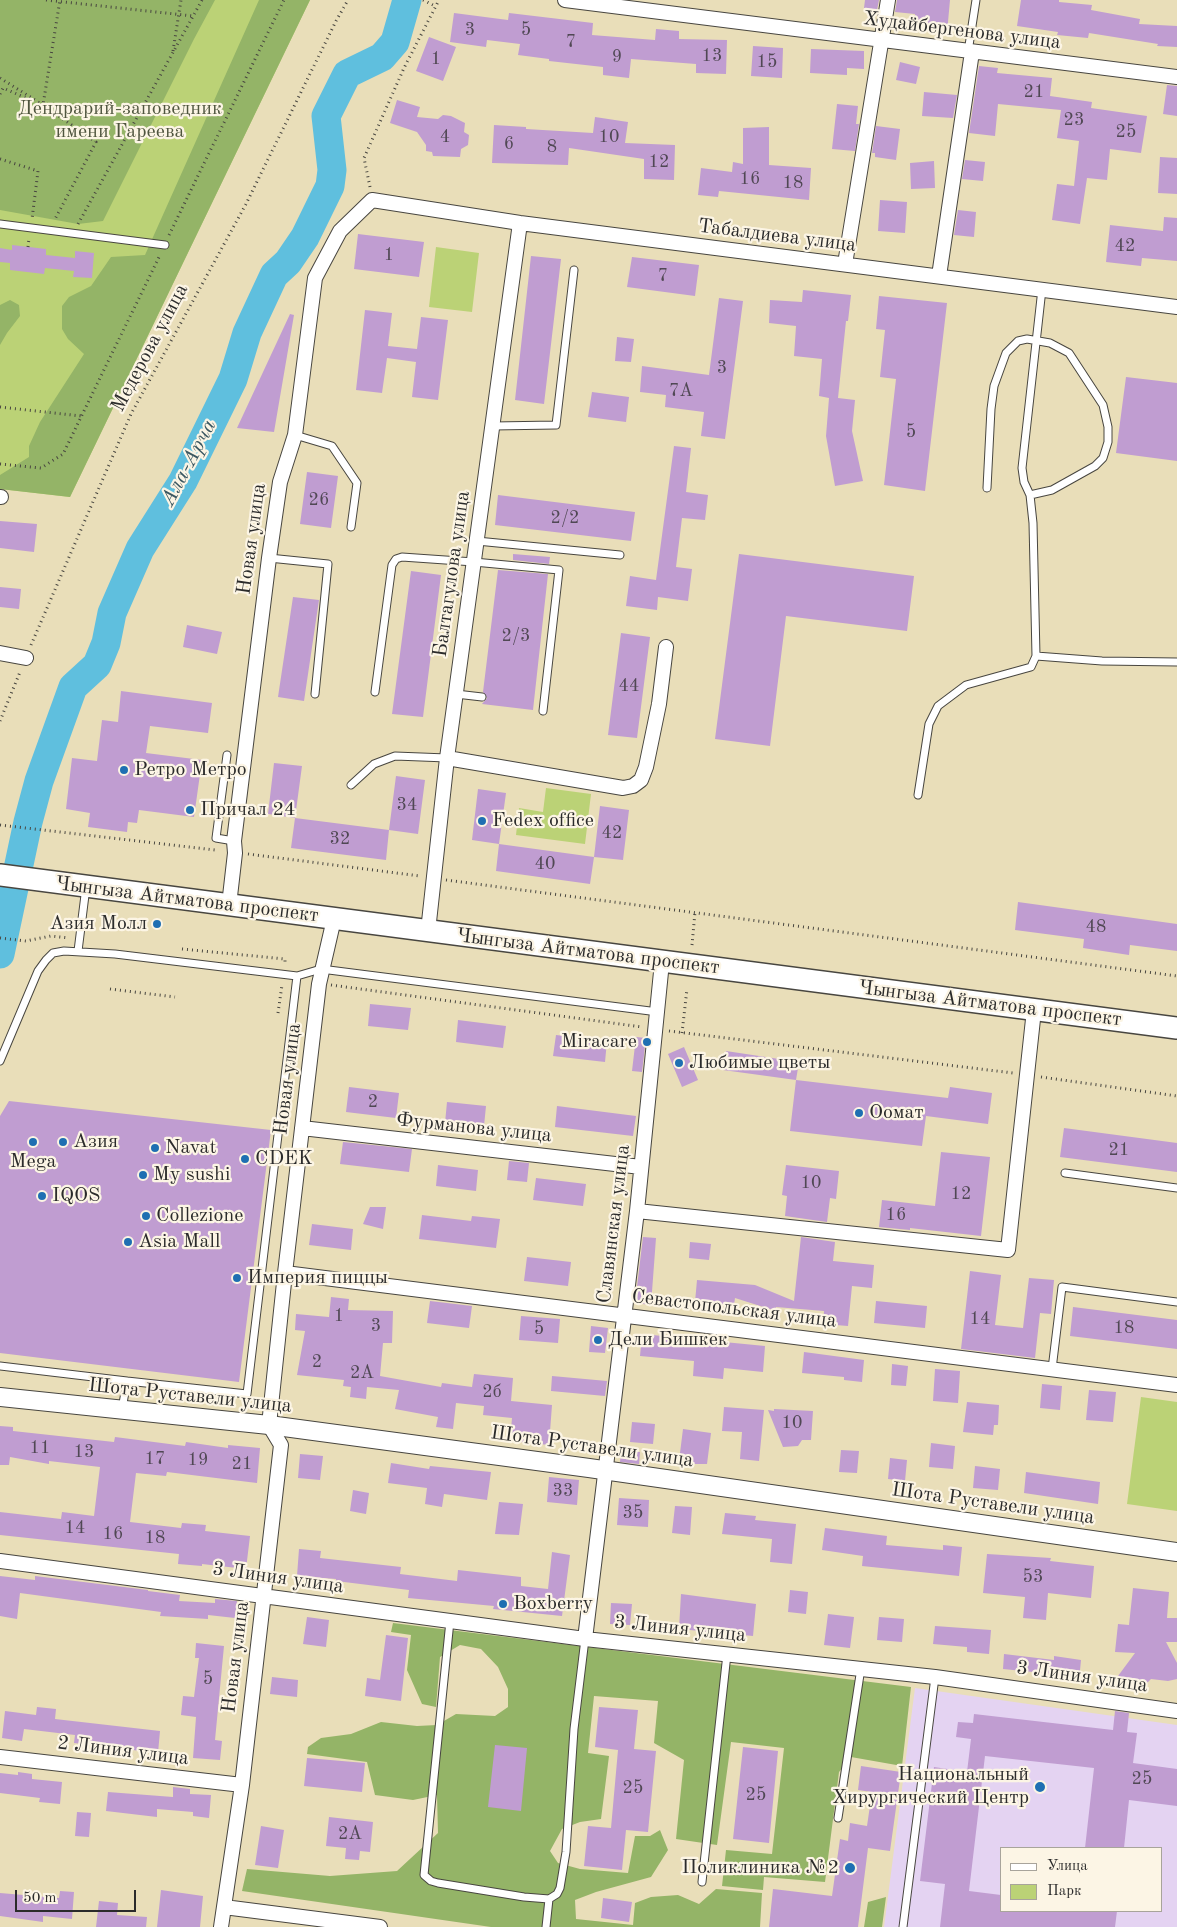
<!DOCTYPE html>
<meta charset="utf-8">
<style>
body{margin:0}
#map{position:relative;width:1177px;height:1927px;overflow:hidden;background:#e9deb9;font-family:"Old Standard TT",serif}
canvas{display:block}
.legend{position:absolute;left:1000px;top:1847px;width:162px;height:65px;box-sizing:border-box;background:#fcf5e5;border:1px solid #a8a49b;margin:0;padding:6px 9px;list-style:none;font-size:15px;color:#2b2b2b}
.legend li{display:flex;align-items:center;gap:10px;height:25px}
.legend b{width:25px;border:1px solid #a8a49b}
.scale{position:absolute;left:15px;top:1890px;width:121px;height:22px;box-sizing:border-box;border:2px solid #2b2b2b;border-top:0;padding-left:6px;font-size:15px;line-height:18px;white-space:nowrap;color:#2b2b2b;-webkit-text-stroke:4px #fcf5e5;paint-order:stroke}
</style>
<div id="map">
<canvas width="1177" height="1927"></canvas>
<ul class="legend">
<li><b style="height:6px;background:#fff"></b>Улица</li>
<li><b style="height:14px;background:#bbd276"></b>Парк</li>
</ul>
<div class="scale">50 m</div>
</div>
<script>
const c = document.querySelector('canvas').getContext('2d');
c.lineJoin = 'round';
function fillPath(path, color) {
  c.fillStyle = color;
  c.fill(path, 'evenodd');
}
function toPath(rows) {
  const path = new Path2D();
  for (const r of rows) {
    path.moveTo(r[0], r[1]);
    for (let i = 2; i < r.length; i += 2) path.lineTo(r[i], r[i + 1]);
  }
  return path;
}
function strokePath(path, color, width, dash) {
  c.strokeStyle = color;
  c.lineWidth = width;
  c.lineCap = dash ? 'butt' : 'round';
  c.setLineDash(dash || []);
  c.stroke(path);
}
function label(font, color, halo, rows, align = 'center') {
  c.font = font + ' "Old Standard TT",serif';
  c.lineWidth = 4.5;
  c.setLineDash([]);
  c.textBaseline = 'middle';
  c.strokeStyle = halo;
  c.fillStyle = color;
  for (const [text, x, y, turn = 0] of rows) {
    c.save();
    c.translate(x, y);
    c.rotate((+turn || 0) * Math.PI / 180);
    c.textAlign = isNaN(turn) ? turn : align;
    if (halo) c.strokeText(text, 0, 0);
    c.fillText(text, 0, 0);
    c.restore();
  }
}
fillPath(toPath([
 [915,1688,1177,1725,1177,1927,884,1927],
 [1001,1848,1161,1848,1161,1911,1001,1911]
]), '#e4d3f2');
fillPath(toPath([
 [0,0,310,0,70,497,0,489],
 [436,247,479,253,472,312,429,307],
 [546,788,591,794,585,844,516,835,519,808,543,812],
 [1141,1397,1177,1402,1177,1511,1127,1504]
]), '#bbd276');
fillPath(toPath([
 [0,0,215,0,194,39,103,221,78,224,0,210],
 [259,0,310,0,70,497,0,489,0,475,29,457,29,446,40,422,84,354,68,339,62,329,62,306,69,297,91,286,111,257,145,255],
 [10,300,19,305,20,316,7,333,0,345,0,305],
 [393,1623,911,1687,902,1766,851,1757,839,1772,825,1882,764,1877,763,1890,722,1886,726,1850,772,1854,784,1748,731,1742,717,1845,676,1839,684,1760,654,1743,658,1701,594,1696,588,1753,609,1756,601,1819,580,1822,562,1829,550,1851,558,1863,580,1869,628,1873,635,1836,650,1836,660,1830,668,1850,651,1877,596,1892,575,1900,576,1919,633,1925,635,1903,651,1897,678,1895,699,1904,716,1889,762,1893,760,1927,491,1927,242,1891,247,1869,330,1876,397,1871,438,1833,437,1795,413,1800,375,1795,367,1762,307,1754,308,1747,321,1738,351,1734,381,1722,417,1726,437,1725,456,1714,495,1716,508,1707,508,1689,498,1667,481,1649,460,1645,440,1657,436,1707,422,1704,407,1670,411,1635,391,1632],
 [886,1897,882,1927,864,1927,868,1902]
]), '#94b467');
strokePath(toPath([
 [0,954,28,822,39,781,73,687,97,665,106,643,112,613,140,549,183,481,233,379,247,333,274,275,288,262,305,237,330,186,332,170,326,116,347,74,382,57,395,42,407,0]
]), '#5fbfde', 29);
fillPath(toPath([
 [865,0,879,0,877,10,864,8],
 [897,0,950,0,947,33,913,30,915,14,895,12],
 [1021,0,1059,0,1059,2,1092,5,1091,10,1140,19,1139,24,1177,26,1177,47,1157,46,1158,44,1089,33,1088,38,1057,35,1058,32,1017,26],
 [454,13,508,20,509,13,593,23,592,35,655,40,656,29,679,31,679,39,727,40,726,74,696,73,696,64,631,59,629,78,603,75,603,67,549,61,549,59,518,55,520,44,487,40,486,47,450,42],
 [429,37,456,47,443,81,416,71],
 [753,46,783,48,782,78,751,76],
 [811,49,864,51,864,69,847,68,847,75,810,73],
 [900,62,920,67,916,84,896,80],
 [979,66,998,68,997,73,1052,78,1050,96,1092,102,1091,108,1147,116,1141,153,1110,149,1107,180,1087,178,1080,224,1052,220,1057,184,1074,186,1079,141,1057,138,1061,110,998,104,995,136,969,133],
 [1167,85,1177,86,1177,116,1163,114],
 [924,92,957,95,953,118,922,116],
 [397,100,420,107,417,117,438,119,443,115,451,116,465,123,464,132,469,135,468,145,461,149,460,157,433,156,432,152,426,151,426,145,417,132,390,123],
 [837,104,858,106,856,124,859,124,855,151,832,149],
 [595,117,628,122,625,143,675,145,674,180,644,179,644,159,569,148,568,165,492,163,494,125,526,127,526,129,593,133],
 [876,126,900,129,896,160,875,157,875,153,872,153],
 [769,127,769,165,811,168,809,200,719,191,718,197,698,195,701,168,732,172,733,162,743,164,743,128],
 [1160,157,1177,158,1177,194,1158,193],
 [965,160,985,162,983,181,962,179],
 [934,161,935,188,911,189,910,163],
 [880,200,907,202,905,233,878,231],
 [958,210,976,212,974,237,954,235],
 [1164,217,1177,218,1177,261,1142,258,1141,266,1106,262,1110,225,1163,231],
 [358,234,424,242,419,277,354,269],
 [12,245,46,249,46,255,75,258,75,251,94,253,92,278,73,277,74,271,45,268,44,274,10,270,10,263,0,262,0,248,12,250],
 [531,256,561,259,544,404,515,400],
 [632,257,699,265,695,296,627,287],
 [803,290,851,295,848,321,846,321,838,398,855,400,852,431,863,481,835,486,826,436,829,398,819,396,822,359,794,356,796,326,769,323,770,300,802,302],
 [879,296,947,303,925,491,884,485,896,379,880,377,885,330,876,329],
 [719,298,743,301,725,439,701,436,704,412,665,407,666,395,640,392,642,366,709,375],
 [365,310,392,313,388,346,417,349,421,317,448,320,438,400,412,397,416,362,387,358,382,393,356,390],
 [290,314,294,315,274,432,237,428],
 [617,337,634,339,631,362,615,361],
 [1126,377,1177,383,1177,461,1116,453],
 [592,392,629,397,626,422,588,417],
 [674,446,691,448,686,492,708,495,705,520,682,518,676,567,692,569,688,601,658,597,657,610,626,606,630,576,656,580],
 [307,472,338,476,331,528,300,524],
 [498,495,635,512,631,541,495,525],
 [0,521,37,524,34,552,0,548],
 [513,554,550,557,549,564,513,560],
 [739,554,914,576,907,631,786,616,770,746,715,739],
 [498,570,548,574,533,710,482,704,487,698,483,692],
 [411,571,441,575,423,717,392,714],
 [0,587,21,589,19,609,0,607],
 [293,597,319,600,304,701,278,697],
 [187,625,222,632,217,654,183,647],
 [621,633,650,637,637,738,608,735],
 [121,691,212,703,208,733,150,726,146,753,202,760,194,817,139,810,137,823,128,822,127,832,88,827,90,813,66,809,72,758,97,761,102,720,118,722],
 [274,763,302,766,295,818,268,814],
 [396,776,425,780,418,834,389,830],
 [478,789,506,793,499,844,472,840],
 [600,806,629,810,623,860,594,857],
 [295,818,389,830,386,860,291,848],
 [499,844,594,857,590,884,496,871],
 [1018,902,1177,924,1177,951,1130,945,1129,955,1083,948,1084,939,1015,930],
 [370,1004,411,1008,408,1030,368,1026],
 [458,1020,506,1026,503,1048,456,1042],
 [556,1035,607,1041,605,1062,553,1056],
 [636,1037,646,1038,642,1072,632,1071],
 [684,1047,698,1080,682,1087,668,1054],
 [726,1051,799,1062,796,1080,723,1070],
 [796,1080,948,1098,950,1087,992,1093,988,1124,926,1116,922,1146,790,1131],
 [349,1087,399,1093,396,1118,346,1112],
 [9,1101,271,1130,239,1382,0,1353,0,1116],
 [447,1102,486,1106,484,1126,445,1123],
 [557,1106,636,1116,633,1136,555,1127],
 [1064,1128,1177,1143,1177,1172,1060,1157],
 [343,1142,412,1149,409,1172,340,1164],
 [941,1152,990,1157,981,1236,910,1228,910,1230,879,1227,882,1200,935,1206],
 [509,1161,529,1163,527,1182,507,1180],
 [438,1165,478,1170,476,1191,436,1186],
 [786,1165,839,1171,836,1199,830,1198,827,1222,785,1216,787,1196,782,1195],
 [536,1178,586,1184,583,1206,533,1200],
 [370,1207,386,1207,383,1229,363,1224],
 [422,1215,471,1221,472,1216,500,1219,496,1248,419,1239],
 [312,1224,353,1229,351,1250,309,1245],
 [643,1237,656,1238,651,1305,635,1303],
 [801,1237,835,1242,833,1261,874,1265,872,1288,852,1286,848,1326,823,1324,824,1311,776,1307,776,1311,735,1298,734,1305,695,1302,697,1280,755,1285,794,1301],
 [690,1242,711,1244,709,1260,689,1258],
 [527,1257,571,1262,568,1286,524,1281],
 [970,1271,1001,1275,995,1325,1023,1328,1029,1278,1054,1280,1051,1314,1040,1313,1035,1358,961,1349],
 [331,1297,349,1299,348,1310,393,1311,392,1343,383,1343,380,1376,441,1387,442,1383,472,1387,474,1374,513,1378,511,1401,552,1405,549,1445,510,1441,512,1418,483,1415,484,1406,456,1403,453,1429,436,1427,438,1417,395,1409,399,1390,367,1387,366,1399,350,1397,351,1387,343,1386,344,1380,297,1375,305,1331,295,1330,296,1314,329,1317],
 [430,1301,472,1306,469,1328,427,1323],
 [876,1301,927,1306,925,1328,874,1323],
 [1073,1307,1177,1320,1177,1349,1070,1336],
 [521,1316,560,1319,558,1343,519,1340],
 [591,1326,608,1328,605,1353,589,1352],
 [642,1334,765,1346,763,1372,724,1368,723,1379,693,1376,694,1361,640,1356],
 [804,1352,864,1360,862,1382,844,1380,844,1377,802,1373],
 [892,1364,908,1366,906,1386,891,1385],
 [935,1369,960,1371,958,1403,933,1401],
 [552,1376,607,1381,605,1396,551,1391],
 [1042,1384,1062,1386,1060,1410,1040,1408],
 [1089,1390,1116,1392,1113,1422,1086,1420],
 [967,1402,999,1405,998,1425,994,1425,993,1435,963,1432],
 [724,1407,764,1410,759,1461,740,1459,742,1432,722,1431],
 [774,1409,813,1411,811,1440,802,1440,798,1446,783,1447,768,1410,774,1411],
 [632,1422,655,1424,653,1444,630,1442],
 [0,1426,13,1427,13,1431,114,1442,115,1437,185,1446,186,1442,228,1448,228,1445,260,1448,257,1483,167,1472,166,1476,136,1473,130,1522,181,1528,182,1523,206,1525,205,1531,250,1536,246,1569,202,1564,202,1566,178,1564,179,1554,0,1535,0,1512,61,1519,62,1512,94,1516,100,1467,49,1461,49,1464,10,1457,9,1465,0,1465],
 [683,1429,711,1433,707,1464,689,1464,684,1460,680,1453],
 [931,1443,955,1446,953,1469,929,1467],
 [621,1450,640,1452,639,1464,620,1462],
 [841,1450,859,1451,857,1473,839,1472],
 [300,1454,323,1456,320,1480,298,1478],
 [890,1458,907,1460,905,1481,888,1479],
 [391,1463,429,1469,430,1466,491,1472,487,1500,444,1494,442,1507,425,1504,427,1488,388,1483],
 [975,1466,1000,1469,998,1490,973,1488],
 [1026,1472,1100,1482,1098,1504,1024,1493],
 [549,1477,579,1480,577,1505,547,1502],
 [353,1490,369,1493,366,1514,350,1511],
 [619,1498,649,1500,648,1527,617,1525],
 [499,1502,523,1504,519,1535,495,1534],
 [675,1506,692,1507,690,1535,672,1533],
 [725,1513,756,1516,755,1520,796,1524,792,1564,770,1562,772,1539,722,1534],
 [825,1528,887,1536,886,1545,943,1550,943,1545,962,1547,959,1576,862,1566,863,1556,822,1550],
 [299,1549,321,1551,320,1558,401,1567,400,1574,457,1581,458,1570,521,1577,521,1586,548,1589,552,1552,570,1555,562,1616,493,1609,494,1606,408,1598,409,1590,336,1581,336,1579,297,1576],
 [987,1554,1051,1558,1050,1561,1094,1566,1091,1598,1048,1593,1046,1620,1023,1618,1025,1597,983,1593],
 [0,1576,35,1580,35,1576,148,1590,148,1591,180,1595,179,1601,215,1603,215,1599,237,1601,235,1618,208,1615,208,1619,160,1616,161,1612,20,1593,17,1619,0,1616],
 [1133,1588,1169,1592,1167,1618,1177,1618,1177,1642,1166,1642,1177,1663,1177,1679,1168,1681,1151,1679,1142,1688,1122,1688,1119,1685,1118,1676,1135,1653,1115,1652,1118,1624,1129,1625],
 [790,1590,808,1592,806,1614,788,1612],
 [681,1594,756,1604,753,1636,679,1629],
 [611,1603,632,1604,630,1625,610,1624],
 [828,1614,854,1617,850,1648,824,1645],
 [307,1617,329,1620,326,1647,303,1644],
 [879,1617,904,1619,902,1642,877,1640],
 [935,1626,991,1630,989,1654,967,1652,967,1647,933,1644],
 [386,1635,408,1638,401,1701,365,1696,367,1678,380,1680],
 [196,1643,224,1646,215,1740,222,1741,220,1760,193,1758,196,1717,181,1715,183,1696,194,1697,199,1658,195,1658],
 [1004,1654,1054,1660,1054,1656,1081,1660,1079,1681,1052,1678,1053,1674,1003,1669],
 [272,1677,298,1680,297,1697,270,1694],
 [37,1707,56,1709,55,1719,160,1731,158,1753,74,1743,75,1735,24,1729,22,1741,2,1738,5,1711,36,1715],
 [599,1707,638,1710,634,1749,656,1751,648,1832,626,1830,622,1870,584,1866,588,1826,611,1828,618,1750,595,1747],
 [1115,1711,1129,1713,1127,1732,1137,1733,1133,1763,1177,1769,1177,1806,1129,1800,1124,1848,1085,1848,1094,1768,985,1756,969,1891,1001,1895,1001,1911,1117,1911,1115,1927,940,1927,945,1884,920,1881,934,1767,967,1772,971,1739,956,1737,958,1722,973,1723,974,1714,1113,1730],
 [495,1745,527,1748,521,1811,488,1807],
 [743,1747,778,1751,769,1843,733,1839],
 [307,1758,365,1763,362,1792,304,1786],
 [861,1766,901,1772,890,1851,868,1848,858,1927,769,1927,773,1889,832,1896,840,1839,848,1841,850,1823,867,1826,872,1792,858,1790],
 [18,1772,32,1774,32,1779,62,1782,60,1804,39,1802,40,1798,0,1793,0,1773,18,1775],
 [173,1787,190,1789,190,1794,211,1795,209,1818,193,1816,193,1812,157,1809,157,1817,106,1811,108,1792,173,1797],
 [77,1812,91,1813,89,1837,75,1836],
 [329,1817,373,1822,370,1852,360,1851,359,1860,345,1859,346,1848,326,1846],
 [261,1826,284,1830,278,1868,255,1865],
 [161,1890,203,1896,200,1927,157,1927],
 [60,1891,74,1892,72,1919,43,1916,43,1922,0,1916,0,1893,59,1898],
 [603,1898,632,1902,629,1922,601,1918],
 [99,1901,118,1903,117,1915,147,1917,146,1927,96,1927]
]), '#c09dd1');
const service = toPath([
 [968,52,976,0],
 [0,224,165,245],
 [493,426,556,425,574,270],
 [295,435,332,446,357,483,351,527],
 [987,488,991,409,994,386,1006,353,1018,341,1027,339,1050,343,1069,353,1103,405,1108,427,1108,442,1103,458,1095,466,1052,490,1030,495],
 [477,541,620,555],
 [269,558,328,564,315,694],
 [1036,656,1102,661,1177,662],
 [375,692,392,565,396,559,402,557,474,562,559,570,543,711],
 [456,694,482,697],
 [227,755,216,838,234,841],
 [351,785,374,764,395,756,447,758],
 [918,795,929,724,938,706,966,685,1031,667,1036,656,1033,523,1030,495,1024,482,1022,468,1042,289],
 [78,951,86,887],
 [0,1061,38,971,46,960,53,953,64,951,115,954,297,976,321,969,658,1012],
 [1065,1173,1177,1188],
 [0,1366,127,1381,122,1409],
 [1052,1369,1062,1287,1177,1302],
 [127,1381,247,1394,297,976],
 [450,1621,424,1875,431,1881,438,1883,524,1897,549,1899,557,1894,560,1888,566,1852,574,1729,585,1639],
 [838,1818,861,1668],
 [702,1882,727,1654],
 [546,1927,549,1899],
 [903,1927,935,1677]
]);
const minor = toPath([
 [565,0,1177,77],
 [845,264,888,0],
 [939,276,972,52],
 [0,497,1,497],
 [0,653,26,658],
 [447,758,623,788,633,786,641,780,646,767,659,704,666,647],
 [229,905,235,853,234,841,269,558,280,482,295,435,315,278,340,231,372,200,520,223,1177,307],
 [428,931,447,758,520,223],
 [302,1128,641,1167],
 [637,1211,1008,1250,1034,1010],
 [285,1273,1177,1385],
 [0,1561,585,1639,935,1677,1177,1711],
 [585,1639,637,1211,662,962],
 [0,1757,242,1785],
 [224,1907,380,1927],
 [221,1927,242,1785,281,1445,269,1425,285,1273,319,984,334,919]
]);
const tertiary = toPath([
 [0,1397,269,1425,589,1468,1177,1552]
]);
const primary = toPath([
 [0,875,1177,1028]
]);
strokePath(service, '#484640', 9);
strokePath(minor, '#484640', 16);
strokePath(tertiary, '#484640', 20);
strokePath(primary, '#484640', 24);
strokePath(toPath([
 [46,0,193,16],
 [423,0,435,6],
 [173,51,181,0],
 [0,78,43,105,96,142,54,221],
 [0,94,3,88,33,101],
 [41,104,43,105,60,0],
 [0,159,38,171,32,219],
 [370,187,364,158,404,68,439,0],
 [78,224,202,0],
 [169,235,284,0],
 [28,247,29,238],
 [0,407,81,416],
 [0,464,41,468,63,454,160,255],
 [31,645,131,414,246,204,336,21,348,0],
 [0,721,20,672],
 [0,825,215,850],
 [248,854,420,876],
 [446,880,1177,976],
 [0,938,26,941,51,936,69,938],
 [692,945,695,912],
 [182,949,285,959,285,964],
 [331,985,642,1027],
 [110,989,175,997],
 [278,1013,282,985],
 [669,1031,1013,1073],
 [682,1033,687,989],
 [1041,1077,1177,1096]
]), '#484640', 3, [1, 4]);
strokePath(service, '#fff', 7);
strokePath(minor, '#fff', 14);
strokePath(tertiary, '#fff', 18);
strokePath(primary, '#fff', 21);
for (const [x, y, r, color] of [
 [124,770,5,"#1f6fb2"],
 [190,810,5,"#1f6fb2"],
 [482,821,5,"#1f6fb2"],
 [157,924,5,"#1f6fb2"],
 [647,1042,5,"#1f6fb2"],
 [679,1063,5,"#1f6fb2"],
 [859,1113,5,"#1f6fb2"],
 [33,1142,5,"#1f6fb2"],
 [63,1142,5,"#1f6fb2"],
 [155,1148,5,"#1f6fb2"],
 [245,1159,5,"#1f6fb2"],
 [143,1175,5,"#1f6fb2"],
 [42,1196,5,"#1f6fb2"],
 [146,1216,5,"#1f6fb2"],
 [128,1242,5,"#1f6fb2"],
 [237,1278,5,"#1f6fb2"],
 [598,1340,5,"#1f6fb2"],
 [503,1604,5,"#1f6fb2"],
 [1040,1787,6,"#1f6fb2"],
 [850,1868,6,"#1f6fb2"]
]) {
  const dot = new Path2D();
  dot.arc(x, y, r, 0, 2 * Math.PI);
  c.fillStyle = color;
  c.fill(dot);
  strokePath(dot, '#fcf5e5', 2);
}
label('18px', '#504854', null, [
 ["3",470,30],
 ["5",526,30],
 ["7",571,42],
 ["13",712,56],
 ["9",617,57],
 ["1",436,59],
 ["15",767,62],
 ["21",1034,92],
 ["23",1074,120],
 ["25",1126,132],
 ["4",445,137],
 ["10",609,137],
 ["6",509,144],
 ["8",552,147],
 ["12",659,162],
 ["16",750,179],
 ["18",793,183],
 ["42",1125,246],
 ["1",389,255],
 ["7",663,276],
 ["3",722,368],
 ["7А",681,391],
 ["5",911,432],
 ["26",319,500],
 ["2/2",565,518],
 ["2/3",516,636],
 ["44",629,686],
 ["34",407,805],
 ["42",612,833],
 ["32",340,839],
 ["40",545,864],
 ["48",1096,927],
 ["2",373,1102],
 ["21",1119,1150],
 ["10",811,1183],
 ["12",961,1194],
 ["16",896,1215],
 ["1",339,1316],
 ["14",980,1319],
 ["3",376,1326],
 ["18",1124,1328],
 ["5",539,1329],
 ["2",317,1362],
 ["2А",362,1373],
 ["2б",492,1392],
 ["10",792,1423],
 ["11",40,1448],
 ["13",84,1452],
 ["17",155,1459],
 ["19",198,1460],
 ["21",242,1464],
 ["33",563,1491],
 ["35",633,1513],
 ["14",75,1528],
 ["16",113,1534],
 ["18",155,1538],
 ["53",1033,1577],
 ["5",208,1679],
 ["25",1142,1779],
 ["25",633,1788],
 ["25",756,1795],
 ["2А",350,1834]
]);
label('20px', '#2b2b2b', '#fcf5e5', [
 ["Худайбергенова улица",962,31,7],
 ["Табалдиева улица",777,236,7],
 ["Медерова улица",150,348,-62],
 ["Новая улица",252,539,-82],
 ["Балтагулова улица",452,574,-82],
 ["Чынгыза Айтматова проспект",187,900,7],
 ["Чынгыза Айтматова проспект",588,952,7],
 ["Чынгыза Айтматова проспект",990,1004,7],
 ["Новая улица",288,1079,-83],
 ["Фурманова улица",474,1128,6],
 ["Славянская улица",614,1224,-83],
 ["Севастопольская улица",734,1309,7],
 ["Шота Руставели улица",190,1396,6],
 ["Шота Руставели улица",592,1447,8],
 ["Шота Руставели улица",993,1504,8],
 ["3 Линия улица",278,1578,8],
 ["3 Линия улица",680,1629,6],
 ["Новая улица",236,1657,-83],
 ["3 Линия улица",1082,1677,8],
 ["2 Линия улица",123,1751,7]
]);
label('20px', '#4f553e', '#fcf5e5', [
 ["Дендрарий-заповедник",120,109],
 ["имени Гареева",120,132]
]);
label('20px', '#2b2b2b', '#fcf5e5', [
 ["Ретро Метро",134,770],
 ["Причал 24",200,810],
 ["Fedex office",492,821],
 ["Азия Молл",147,924,"right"],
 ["Miracare",637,1042,"right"],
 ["Любимые цветы",689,1063],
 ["Оомат",869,1113],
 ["Азия",73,1142],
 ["Navat",165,1148],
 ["CDEK",255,1159],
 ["Mega",33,1162,"center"],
 ["My sushi",153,1175],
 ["IQOS",52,1196],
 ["Cоllezione",156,1216],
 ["Asia Mall",138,1242],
 ["Империя пиццы",247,1278],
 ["Дели Бишкек",608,1340],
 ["Boxberry",513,1604],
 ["Национальный",1029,1775,"right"],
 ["Хирургический Центр",1029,1798,"right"],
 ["Поликлиника №2",839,1868,"right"]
], 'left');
label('italic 21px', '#3b5761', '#fcf5e5', [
 ["Ала-Арча",189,463,-62]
]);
</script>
